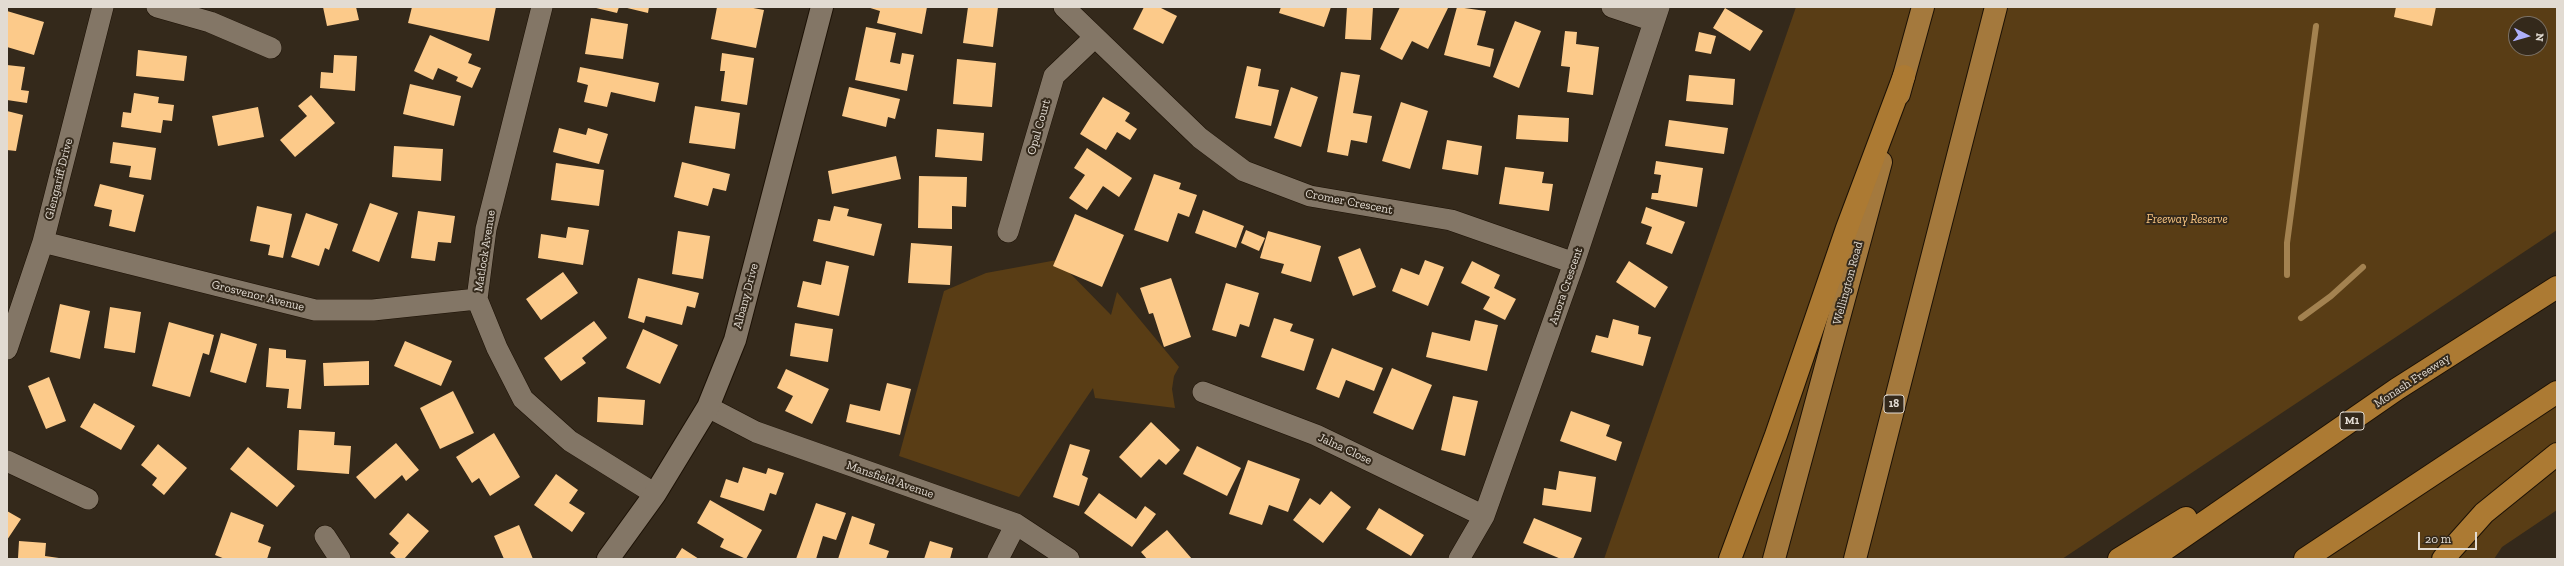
<!DOCTYPE html>
<style>
body{margin:0}
#map{position:relative;width:2564px;height:566px;overflow:hidden;background:#34291b;font-family:"Zilla Slab",serif}
canvas{display:block}
.frame{position:absolute;inset:0;border:8px solid #e2dbd2;pointer-events:none}
.north{position:absolute;left:2508px;top:16px;width:40px;height:40px;box-sizing:border-box;background:#34291b;border:1px solid #7a7064;border-radius:50%;rotate:96deg;font-size:11px;font-weight:700;line-height:16px;text-align:center;color:#e2dbd2}
.north::after{content:'';display:block;margin:auto;width:14px;height:18px;background:#adaffb;clip-path:polygon(50% 0,100% 100%,50% 72%,0 100%)}
.scale{position:absolute;left:2418px;top:532px;width:59px;height:18px;box-sizing:border-box;border:2px solid #e2dbd2;border-top:0;padding-left:5px;font-size:12px;line-height:14px;white-space:nowrap;color:#e2dbd2;-webkit-text-stroke:3px #34291b;paint-order:stroke}
</style>
<div id="map">
<canvas width="2564" height="566"></canvas>
<div class="frame"></div>
<div class="north">N</div>
<div class="scale">20 m</div>
</div>
<script>
const c = document.querySelector('canvas').getContext('2d');
c.lineJoin = 'round';
function fillPath(path, color) {
  c.fillStyle = color;
  c.fill(path, 'evenodd');
}
function toPath(rows) {
  const path = new Path2D();
  for (const r of rows) {
    path.moveTo(r[0], r[1]);
    for (let i = 2; i < r.length; i += 2) path.lineTo(r[i], r[i + 1]);
  }
  return path;
}
function strokePath(path, color, width, dash) {
  c.strokeStyle = color;
  c.lineWidth = width;
  c.lineCap = dash ? 'butt' : 'round';
  c.setLineDash(dash || []);
  c.stroke(path);
}
function label(font, color, halo, rows, align = 'center') {
  c.font = font + ' "Zilla Slab",serif';
  c.lineWidth = 4;
  c.setLineDash([]);
  c.textBaseline = 'middle';
  c.strokeStyle = halo;
  c.fillStyle = color;
  for (const [text, x, y, turn = 0] of rows) {
    c.save();
    c.translate(x, y);
    c.rotate((+turn || 0) * Math.PI / 180);
    c.textAlign = isNaN(turn) ? turn : align;
    if (halo) c.strokeText(text, 0, 0);
    c.fillText(text, 0, 0);
    c.restore();
  }
}
fillPath(toPath([
 [1796,7,2557,7,2557,230,2062,559,1604,559],
 [2516,24,2540,24,2540,48,2516,48],
 [1057,260,1111,315,1117,292,1179,367,1174,376,1172,389,1175,408,1095,398,1093,388,1019,497,899,456,944,291,986,273],
 [2557,392,2557,510,2502,547,2494,559,2305,559]
]), '#593d15');
strokePath(toPath([
 [2287,275,2287,243,2316,26],
 [2301,318,2331,296,2363,267]
]), '#a38250', 6);
fillPath(toPath([
 [323,7,356,7,359,20,327,26],
 [412,7,496,7,489,41,408,23],
 [592,7,619,7,617,13],
 [623,7,649,7,648,13],
 [717,7,748,7,764,10,756,48,711,39],
 [867,7,927,7,922,34,877,23,880,11],
 [968,7,998,7,993,47,963,43],
 [1144,7,1159,7,1177,16,1163,44,1133,29],
 [1281,7,1331,7,1324,27,1279,13],
 [1347,7,1373,7,1371,40,1345,39],
 [1400,7,1448,8,1428,49,1412,41,1402,60,1380,49],
 [1457,7,1486,11,1477,45,1494,49,1490,67,1444,55],
 [2396,7,2436,7,2432,26,2394,17],
 [1725,8,1763,31,1750,51,1713,28],
 [7,11,44,22,34,55,7,47],
 [591,18,628,24,623,59,585,54],
 [1515,21,1541,31,1519,88,1493,77],
 [866,27,896,33,890,62,900,64,902,53,914,55,907,91,855,80],
 [1565,31,1577,32,1576,44,1599,47,1593,95,1567,92,1570,67,1561,66],
 [1699,32,1716,36,1711,54,1695,51],
 [430,35,472,54,468,63,481,68,472,88,456,81,458,77,438,68,433,80,414,71],
 [138,50,187,56,184,81,136,76],
 [722,53,754,58,747,105,721,101,725,71,720,71],
 [334,55,357,56,355,91,320,88,321,72,333,73],
 [957,59,996,63,992,107,953,104],
 [7,65,25,67,21,90,29,91,27,103,7,100],
 [1247,66,1261,69,1258,86,1279,90,1271,126,1235,118],
 [580,67,659,83,655,102,611,92,607,107,584,102,588,85,577,82],
 [1341,72,1360,75,1353,113,1372,116,1367,143,1351,140,1348,156,1327,152],
 [1689,75,1735,79,1733,105,1686,101],
 [410,84,461,96,454,126,403,114],
 [849,87,900,99,895,119,888,117,886,127,842,116],
 [1291,87,1318,97,1301,147,1274,138],
 [134,93,159,97,158,103,174,105,172,121,163,120,161,133,121,127,123,112,131,113],
 [311,95,335,123,295,157,280,140,307,116,298,106],
 [1103,97,1130,113,1125,121,1137,129,1130,140,1117,132,1106,150,1080,134],
 [1401,102,1428,111,1410,169,1382,161],
 [695,106,740,113,735,149,689,143],
 [258,107,264,137,218,146,212,116],
 [7,111,23,115,16,151,7,150],
 [1518,115,1569,118,1568,142,1516,139],
 [1669,120,1728,128,1724,154,1665,146],
 [559,128,586,135,588,128,608,134,599,164,553,152],
 [937,129,984,133,982,161,935,157],
 [1447,140,1482,146,1478,175,1442,169],
 [113,142,156,148,151,180,129,177,131,166,110,163],
 [394,146,443,149,441,181,392,177],
 [1087,148,1132,178,1119,197,1103,186,1087,210,1069,198,1085,175,1074,168],
 [896,156,901,179,832,194,828,171],
 [1656,161,1703,168,1697,207,1651,199,1652,193,1658,193,1661,175,1654,174],
 [682,162,730,174,726,191,713,188,708,206,674,197],
 [556,163,604,170,599,206,551,200],
 [1505,167,1544,172,1542,183,1553,184,1549,211,1499,204],
 [1154,174,1181,183,1179,189,1197,195,1189,217,1178,213,1168,242,1134,230],
 [919,176,967,177,966,207,952,206,952,229,918,228],
 [100,184,144,195,135,232,109,226,112,210,94,206],
 [370,203,398,213,379,262,352,251],
 [257,206,292,214,283,258,268,255,270,245,250,241],
 [834,206,849,209,847,216,882,224,874,256,813,241,818,219,830,221],
 [1646,207,1685,222,1672,254,1646,244,1652,227,1641,223],
 [1203,210,1244,226,1236,248,1195,233],
 [418,211,455,216,451,243,438,242,435,261,411,258],
 [306,213,338,224,329,250,325,248,319,266,291,257],
 [1075,214,1124,235,1102,287,1053,266],
 [568,227,589,230,583,265,538,258,541,234,566,238],
 [1246,230,1265,238,1259,251,1241,243],
 [678,231,710,236,703,279,672,274],
 [1268,231,1321,246,1311,282,1281,273,1284,264,1260,258],
 [911,243,952,246,950,285,908,283],
 [1360,248,1376,287,1353,296,1338,257],
 [1425,260,1444,267,1428,306,1392,291,1401,268,1419,275],
 [826,261,849,266,839,316,797,307,803,281,821,285],
 [1472,261,1500,275,1494,288,1516,299,1505,320,1483,309,1490,297,1461,283],
 [1629,261,1668,287,1655,308,1616,282],
 [563,272,578,293,541,320,526,299],
 [638,278,699,293,695,308,687,306,682,325,646,316,644,323,628,318],
 [1171,278,1191,337,1164,347,1153,313,1149,314,1140,288],
 [1226,283,1259,293,1249,327,1240,324,1236,337,1212,330],
 [60,304,90,311,80,359,50,352],
 [110,307,141,312,135,353,104,348],
 [1274,318,1293,324,1290,331,1314,339,1304,371,1261,357],
 [1613,319,1639,326,1638,334,1651,337,1643,366,1591,352,1596,335,1608,338],
 [1475,320,1498,325,1487,371,1426,357,1432,332,1470,341],
 [594,321,607,338,582,358,586,363,561,381,544,358],
 [169,322,214,335,209,355,203,353,190,397,152,386],
 [795,323,833,329,828,362,790,356],
 [643,329,678,345,660,384,626,368],
 [221,333,257,344,246,383,210,372],
 [405,341,452,361,441,386,394,366],
 [269,348,286,350,286,358,306,360,301,409,287,408,289,389,266,387],
 [1332,348,1383,368,1374,391,1346,380,1339,398,1316,389],
 [369,361,369,385,324,386,323,363],
 [1392,368,1432,385,1413,430,1373,413],
 [786,369,829,389,812,424,785,411,793,396,777,388],
 [49,377,66,421,46,429,28,386],
 [887,383,911,389,900,435,846,422,850,404,880,411],
 [453,391,474,433,440,449,420,408],
 [1453,396,1478,401,1465,456,1441,450],
 [598,397,645,400,643,425,597,422],
 [94,403,135,426,121,450,80,427],
 [1571,411,1610,425,1606,436,1622,442,1616,461,1560,441],
 [1151,422,1180,450,1166,465,1159,459,1141,478,1119,457],
 [299,430,335,432,334,445,351,446,349,474,297,470],
 [494,433,520,477,490,496,479,478,472,483,456,457],
 [396,443,419,470,406,481,402,475,375,499,356,477],
 [158,444,187,468,164,495,152,485,157,478,141,465],
 [1070,444,1090,450,1082,475,1088,478,1079,506,1053,497],
 [1197,446,1241,468,1227,496,1183,474],
 [248,447,295,486,277,507,230,469],
 [1248,460,1300,479,1288,512,1269,505,1262,525,1229,514],
 [743,467,766,474,768,468,784,473,776,495,770,493,764,511,720,497,726,479,738,483],
 [1559,471,1596,477,1591,512,1542,505,1544,488,1556,490],
 [556,474,578,490,569,503,585,513,572,532,534,505],
 [1331,491,1351,507,1323,543,1293,520,1310,498,1320,505],
 [1099,493,1136,519,1145,506,1156,514,1132,547,1084,513],
 [710,500,762,530,746,559,720,547,724,539,697,523],
 [816,503,846,513,836,540,823,536,816,559,796,559],
 [1379,508,1424,535,1411,556,1366,529],
 [7,511,21,519,7,540],
 [231,512,264,525,258,542,271,547,267,559,225,559,215,555],
 [408,513,429,531,404,559,397,559,390,553,399,543,389,534],
 [852,516,875,524,869,544,889,551,886,559,838,559],
 [1534,518,1582,538,1573,559,1561,559,1523,543],
 [519,525,533,559,504,559,494,536],
 [1167,530,1192,559,1147,559,1141,552],
 [19,541,46,543,45,556,66,559,18,558],
 [930,541,953,548,950,559,924,559],
 [682,548,699,559,675,559]
]), '#fcca8a');
const minor = toPath([
 [157,7,210,22,271,48],
 [542,7,486,229,477,299,497,348,523,399,570,441,655,494],
 [1064,7,1200,138,1244,171,1310,196,1451,220,1574,263],
 [1612,7,1654,21],
 [1008,232,1054,76,1095,37],
 [43,242,315,310,373,310,477,299],
 [7,349,43,242,103,7],
 [1203,392,1316,435,1484,516],
 [708,407,756,432,1016,524,1069,559],
 [7,461,88,499],
 [325,536,340,559],
 [998,559,1016,524],
 [1459,559,1484,516,1574,263,1659,7]
]);
const tertiary = toPath([
 [608,559,655,494,708,407,735,340,822,7]
]);
const trunk = toPath([
 [1899,94,1923,7],
 [1774,559,1881,162],
 [1855,559,1996,7]
]);
const motorway = toPath([
 [1730,559,1776,435,1847,228,1904,76],
 [2119,559,2186,518],
 [2151,559,2397,389,2557,287],
 [2305,559,2557,392],
 [2443,559,2484,513,2557,454]
]);
strokePath(minor, '#1c1105', 22);
strokePath(tertiary, '#1c1105', 24);
strokePath(trunk, '#1c1105', 24);
strokePath(motorway, '#1c1105', 24);
strokePath(minor, '#837666', 21);
strokePath(tertiary, '#837666', 22);
strokePath(trunk, '#a4793d', 22);
strokePath(motorway, '#ac7a33', 22);
for (const [x, y, w] of [
 [1894,404,20],
 [2352,421,24]
]) {
  const box = new Path2D();
  box.roundRect(x - w / 2, y - 9, w, 18, 3);
  c.fillStyle = '#34291b';
  c.fill(box);
  strokePath(box, '#e2dbd2', 1);
}
label('bold 11px', '#e2dbd2', null, [
 ["18",1894,404],
 ["M1",2352,421]
]);
label('12px', '#e2dbd2', '#34291b', [
 ["Opal Court",1039,127,-74],
 ["Glengariff Drive",59,179,-76],
 ["Cromer Crescent",1349,202,11],
 ["Matlock Avenue",485,251,-81],
 ["Wellington Road",1848,283,-75],
 ["Anora Crescent",1566,286,-71],
 ["Grosvenor Avenue",258,296,14],
 ["Albany Drive",746,296,-75],
 ["Monash Freeway",2412,381,-33],
 ["Jalna Close",1345,449,25],
 ["Mansfield Avenue",890,480,19]
]);
label('italic 12px', '#f8c481', '#34291b', [
 ["Freeway Reserve",2187,220]
]);
</script>
